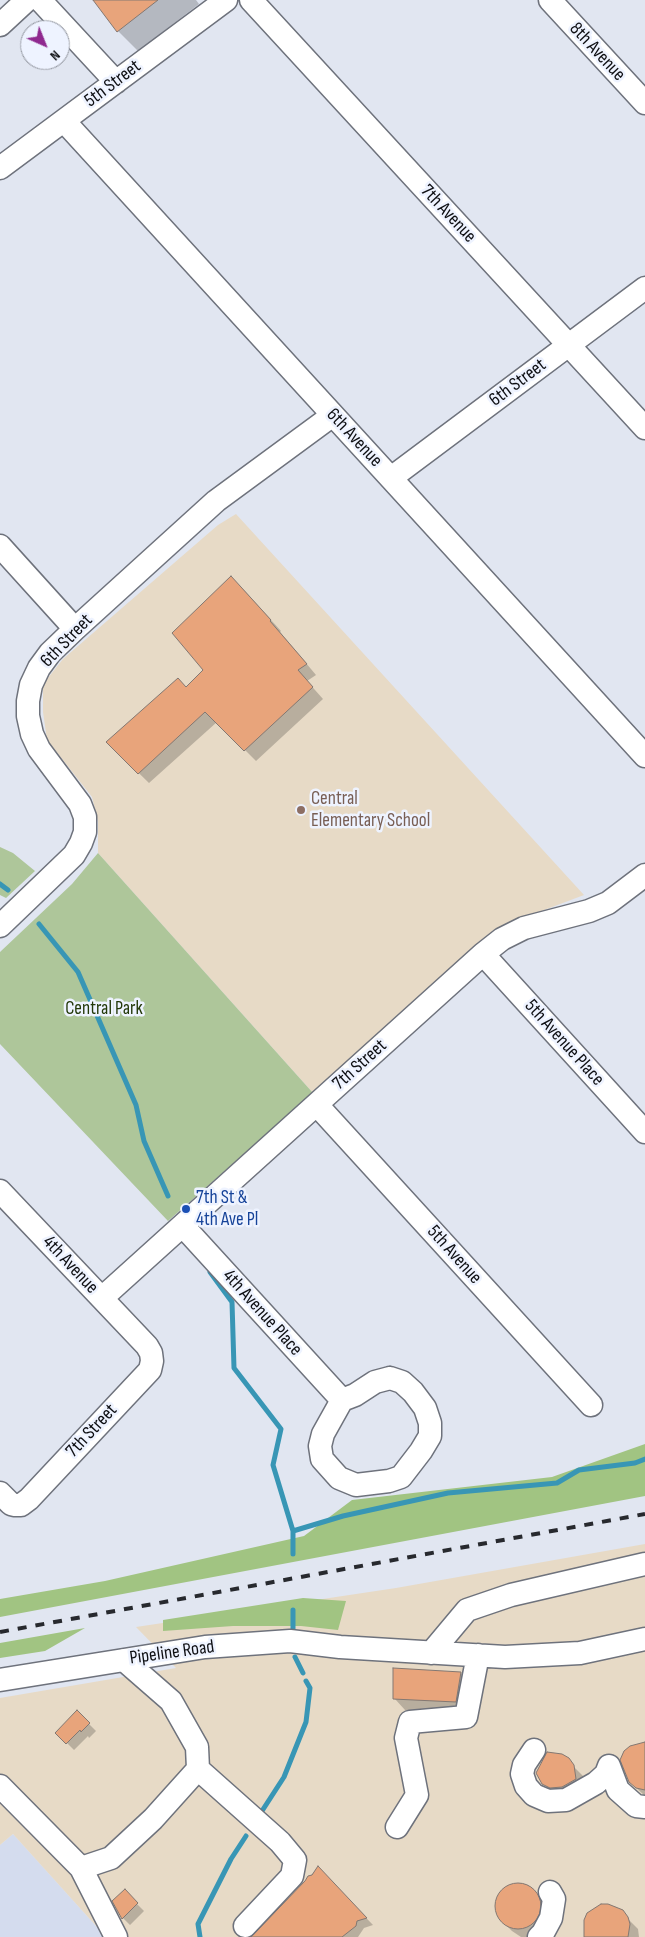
<!DOCTYPE html>
<style>
body{margin:0}
#map{position:relative;width:645px;height:1937px;overflow:hidden;background:#e1e6f1;font-family:"Sofia Sans Condensed",sans-serif}
canvas{display:block}
.north{position:absolute;left:20px;top:20px;width:50px;height:50px;box-sizing:border-box;background:#eef3ff;border:1px solid #9498a1;border-radius:50%;rotate:136deg;font-size:14px;font-weight:700;line-height:20px;text-align:center;color:#0e0f13}
.north::after{content:'';display:block;margin:auto;width:18px;height:22px;background:#8f298f;clip-path:polygon(50% 0,100% 100%,50% 72%,0 100%)}
</style>
<div id="map">
<canvas width="645" height="1937"></canvas>
<div class="north">N</div>
</div>
<script>
const c = document.querySelector('canvas').getContext('2d');
c.lineJoin = 'round';
function fillPath(path, color) {
  c.fillStyle = color;
  c.fill(path, 'evenodd');
}
function toPath(rows) {
  const path = new Path2D();
  for (const r of rows) {
    if (r.length === 3) {
      path.moveTo(r[0] + r[2], r[1]);
      path.arc(r[0], r[1], r[2], 0, 2 * Math.PI);
      continue;
    }
    path.moveTo(r[0], r[1]);
    for (let i = 2; i < r.length; i += 2) path.lineTo(r[i], r[i + 1]);
  }
  return path;
}
function strokePath(path, color, width, dash) {
  c.strokeStyle = color;
  c.lineWidth = width;
  c.lineCap = dash ? 'butt' : 'round';
  c.setLineDash(dash || []);
  c.stroke(path);
}
function label(font, color, halo, rows, align = 'center') {
  c.font = font + ' "Sofia Sans Condensed",sans-serif';
  c.lineWidth = 5;
  c.setLineDash([]);
  c.textBaseline = 'middle';
  c.strokeStyle = halo;
  c.fillStyle = color;
  for (const [text, x, y, turn = 0] of rows) {
    c.save();
    c.translate(x, y);
    c.rotate((+turn || 0) * Math.PI / 180);
    c.textAlign = isNaN(turn) ? turn : align;
    if (halo) c.strokeText(text, 0, 0);
    c.fillText(text, 0, 0);
    c.restore();
  }
}
fillPath(toPath([
 [13,1834,106,1937,0,1937,0,1845]
]), '#d4dcee');
fillPath(toPath([
 [236,514,584,895,539,912,497,932,313,1093,98,853,98,822,92,797,47,740,43,712,43,684,63,659,218,525],
 [645,1544,645,1937,106,1937,13,1834,0,1845,0,1698,176,1668,136,1627,396,1588]
]), '#e7dac6');
fillPath(toPath([
 [0,847,13,853,35,871,6,898,0,895],
 [98,853,313,1093,168,1221,0,1044,0,952,72,884]
]), '#aec69a');
fillPath(toPath([
 [645,1444,645,1496,0,1617,0,1599,105,1581,304,1536,352,1500,552,1477],
 [303,1598,346,1601,338,1630,301,1626,233,1626,163,1631,163,1620],
 [85,1628,45,1651,0,1658,0,1643]
]), '#a1c482');
fillPath(toPath([
 [97,0,196,0,199,4,138,51,118,31],
 [242,588,281,631,280,632,316,675,307,681,323,699,256,761,217,722,149,783,107,742,186,688,205,670],
 [395,1669,461,1673,472,1684,466,1712,405,1710,395,1699],
 [77,1712,96,1731,89,1738,88,1736,74,1750,57,1733],
 [645,1744,645,1796,630,1782],
 [548,1753,562,1755,584,1777,554,1795,543,1783],
 [318,1868,373,1925,364,1928,358,1937,253,1937],
 [521,1883,528,1885,548,1903,539,1937,521,1937,512,1931,501,1920,496,1906,497,1899,506,1887],
 [124,1891,144,1911,130,1925,123,1918,114,1901],
 [608,1905,616,1907,638,1929,639,1937,586,1937]
]), '#0003');
strokePath(toPath([
 [0,884,8,890],
 [39,924,78,972,136,1105,144,1141,168,1196],
 [210,1272,232,1302,234,1368,281,1429,273,1465,293,1531,293,1554],
 [293,1531,343,1516,448,1493,557,1483,579,1470,635,1463,645,1459],
 [293,1631,293,1610],
 [295,1657,303,1673],
 [262,1811,284,1777,306,1722,310,1688,306,1681],
 [200,1937,198,1924,231,1859,246,1836]
]), '#3896b5', 5);
const building = toPath([
 [93,0,158,0,117,32,93,0],
 [231,576,271,620,270,621,307,664,298,670,313,687,244,751,205,712,138,774,106,742,178,678,186,687,203,670,172,633,231,576],
 [393,1668,461,1672,456,1702,393,1699,393,1668],
 [77,1710,90,1723,81,1732,80,1730,66,1744,55,1733,77,1710],
 [645,1742,645,1790,636,1788,629,1782,620,1760,624,1751,630,1746,645,1742],
 [547,1752,562,1754,569,1758,574,1765,576,1779,562,1787,550,1788,542,1784,536,1773,547,1752],
 [318,1866,367,1918,357,1921,356,1926,342,1937,251,1937,305,1881,308,1876,312,1875,318,1866],
 [518,1906,23],
 [125,1889,138,1903,122,1919,112,1901,125,1889],
 [601,1904,608,1904,623,1910,628,1917,630,1924,628,1937,584,1937,584,1920,587,1913,601,1904]
]);
fillPath(building, '#e8a47b');
strokePath(building, '#837872', 1);
const minor = toPath([
 [40,0,116,82],
 [251,0,645,428],
 [550,0,645,103],
 [0,25,27,0],
 [64,121,645,756],
 [0,168,226,0],
 [391,478,645,288],
 [0,546,75,629],
 [0,926,74,855,81,843,85,832,85,817,80,804,39,749,32,734,28,716,28,701,31,685,39,668,50,653,75,629,216,501,333,415],
 [483,954,645,1132],
 [317,1105,591,1405],
 [0,1191,147,1346,151,1353,152,1361,150,1370,29,1499,21,1505,15,1505,11,1504,0,1493],
 [183,1226,342,1400],
 [102,1298,483,954,502,939,524,928,589,911,608,903,645,875],
 [390,1378,402,1382,413,1392,425,1408,430,1423,430,1436,421,1451,401,1477,389,1481,356,1485,339,1478,322,1459,320,1446,323,1434,342,1400,355,1395,375,1382,390,1378],
 [431,1653,467,1610,511,1595,645,1564],
 [124,1660,171,1701,197,1747,198,1769,280,1842,295,1860,292,1876,245,1926],
 [0,1680,205,1647,290,1641,340,1647,505,1657,580,1653,645,1639],
 [534,1750,524,1765,522,1774,526,1786,534,1795,548,1801,566,1800,596,1783,606,1774,609,1766,618,1790,636,1806,645,1807],
 [0,1786,81,1868,111,1858,153,1819,198,1769],
 [397,1827,417,1795,406,1738,410,1722,466,1717,478,1655],
 [81,1868,116,1937],
 [539,1937,543,1933,551,1918,554,1899,550,1892]
]);
strokePath(minor, '#6e727c', 25);
strokePath(minor, '#fff', 22);
strokePath(toPath([
 [0,1632,645,1514]
]), '#27292e', 4, [9, 9]);
for (const [x, y, r, color] of [
 [301,810,5,"#8d6e63"],
 [186,1209,5,"#1a4fb4"]
]) {
  const dot = new Path2D();
  dot.arc(x, y, r, 0, 2 * Math.PI);
  c.fillStyle = color;
  c.fill(dot);
  strokePath(dot, '#eef3ff', 2);
}
label('19px', '#0e0f13', '#eef3ff', [
 ["8th Avenue",597,52,47],
 ["5th Street",113,84,-37],
 ["7th Avenue",448,214,47],
 ["6th Street",518,383,-37],
 ["6th Avenue",354,438,47],
 ["6th Street",67,641,-46],
 ["5th Avenue Place",564,1043,48],
 ["7th Street",360,1065,-42],
 ["5th Avenue",454,1255,48],
 ["4th Avenue",70,1265,47],
 ["4th Avenue Place",262,1313,48],
 ["7th Street",92,1431,-47],
 ["Pipeline Road",172,1653,-8]
]);
label('19px', '#785e54', '#eef3ff', [
 ["Central",311,799],
 ["Elementary School",311,821]
], 'left');
label('19px', '#233909', '#eef3ff', [
 ["Central Park",104,1009]
]);
label('19px', '#164399', '#eef3ff', [
 ["7th St &",196,1198],
 ["4th Ave Pl",196,1220]
], 'left');
</script>
